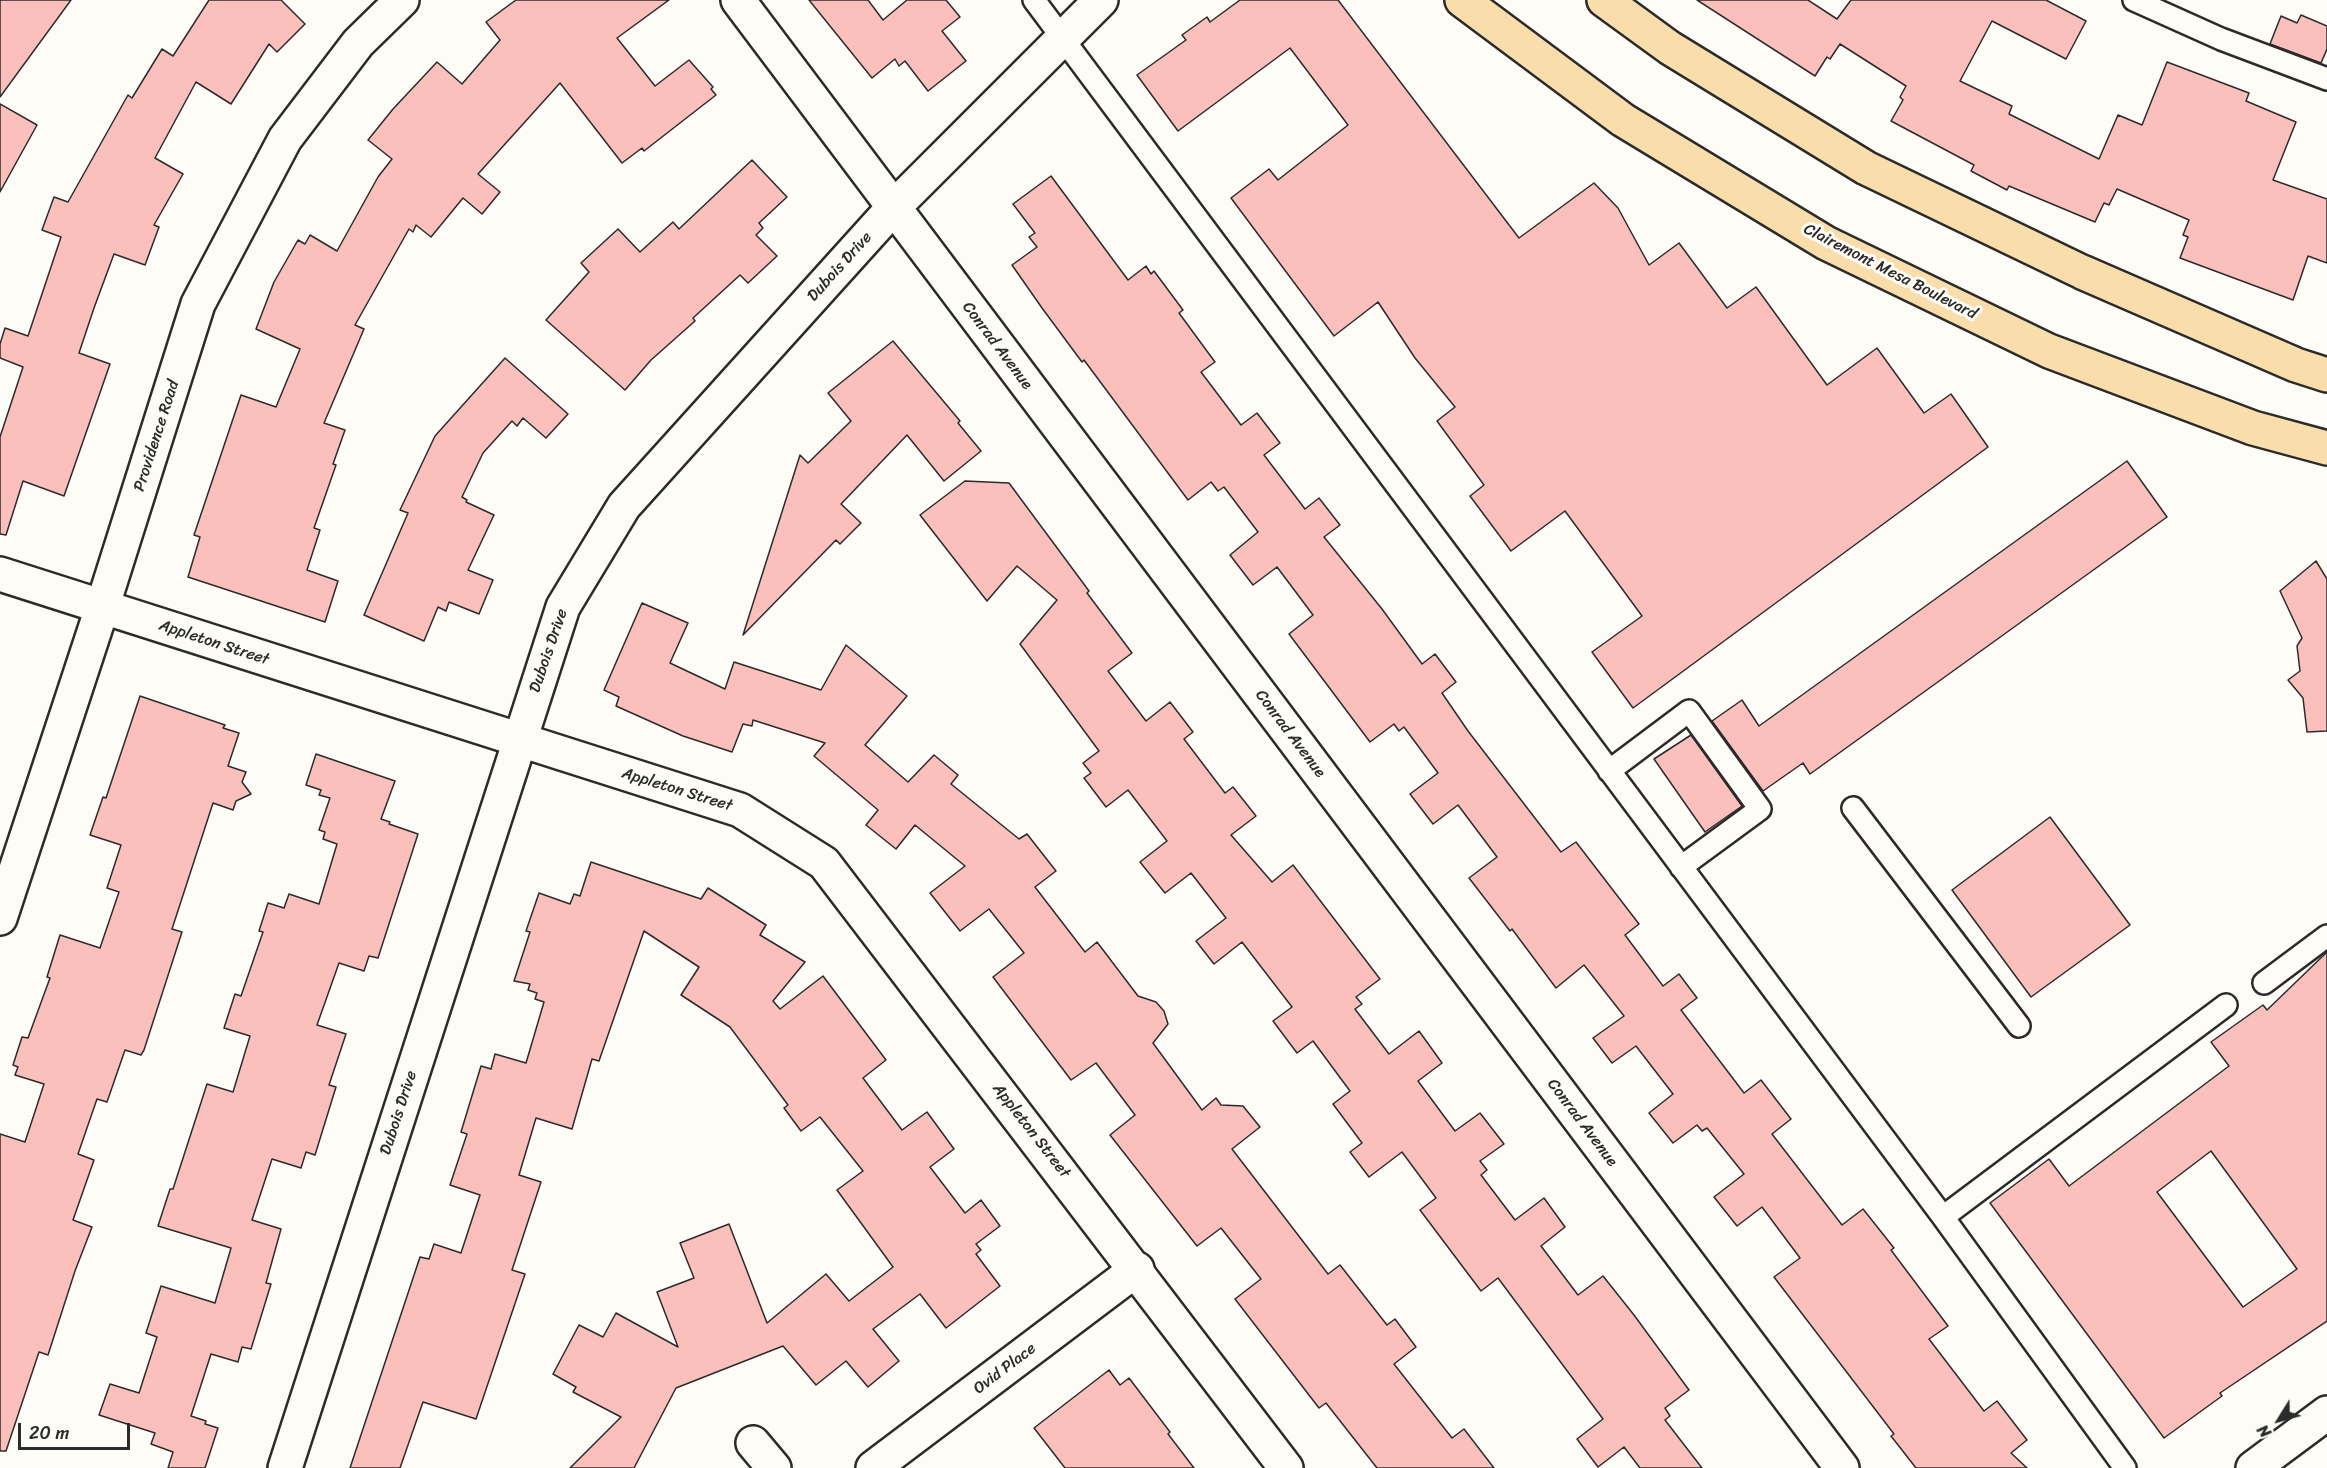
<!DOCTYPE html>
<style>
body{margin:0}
#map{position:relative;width:2327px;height:1468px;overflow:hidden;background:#fdfcf7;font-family:Sriracha,sans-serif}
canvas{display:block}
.north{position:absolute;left:2249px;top:1390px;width:60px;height:60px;-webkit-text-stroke:4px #fdfcf7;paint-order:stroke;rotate:233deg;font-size:16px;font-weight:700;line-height:24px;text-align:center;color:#2b2b2b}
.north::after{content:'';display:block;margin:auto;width:21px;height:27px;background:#2b2b2b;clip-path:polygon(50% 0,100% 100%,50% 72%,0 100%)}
.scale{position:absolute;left:18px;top:1423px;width:112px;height:27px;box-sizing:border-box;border:3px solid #2b2b2b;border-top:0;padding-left:8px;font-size:18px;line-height:21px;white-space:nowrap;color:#2b2b2b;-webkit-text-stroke:4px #fdfcf7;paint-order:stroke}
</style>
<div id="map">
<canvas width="2327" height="1468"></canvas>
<div class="north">N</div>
<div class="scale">20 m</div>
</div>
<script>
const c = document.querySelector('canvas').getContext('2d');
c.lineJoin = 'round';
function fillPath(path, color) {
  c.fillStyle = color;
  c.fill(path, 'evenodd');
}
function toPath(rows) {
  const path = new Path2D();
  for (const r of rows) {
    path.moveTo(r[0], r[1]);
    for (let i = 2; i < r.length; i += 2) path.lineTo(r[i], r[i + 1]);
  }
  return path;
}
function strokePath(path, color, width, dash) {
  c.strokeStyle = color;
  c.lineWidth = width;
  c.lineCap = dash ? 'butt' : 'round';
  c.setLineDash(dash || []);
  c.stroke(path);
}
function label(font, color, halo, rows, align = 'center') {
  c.font = font + ' Sriracha,sans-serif';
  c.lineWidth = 6;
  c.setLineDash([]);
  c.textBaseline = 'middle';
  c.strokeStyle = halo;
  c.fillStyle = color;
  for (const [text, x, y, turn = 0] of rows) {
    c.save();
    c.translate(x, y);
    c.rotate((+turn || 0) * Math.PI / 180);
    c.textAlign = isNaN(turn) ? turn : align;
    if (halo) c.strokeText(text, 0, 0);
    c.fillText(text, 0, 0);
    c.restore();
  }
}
const building = toPath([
 [0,0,71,0,0,97,0,0],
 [209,0,281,0,305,24,277,52,269,44,231,104,196,82,155,158,183,174,154,225,159,227,145,265,114,254,94,308,79,353,110,364,64,496,23,481,6,535,0,534,0,437,23,367,0,358,0,344,5,328,28,336,61,237,42,230,54,197,68,202,128,95,132,98,162,49,173,56,209,0],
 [516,0,669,0,617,38,655,86,689,60,713,87,711,89,716,95,644,151,642,148,622,163,560,83,478,174,500,192,482,214,463,198,431,237,416,225,413,232,409,229,355,325,364,329,324,423,345,430,333,464,336,465,314,528,320,530,307,570,338,581,325,622,188,577,200,537,194,535,241,395,276,407,300,349,256,329,274,282,298,240,305,244,310,235,337,251,378,177,392,159,368,140,393,109,437,62,462,84,500,40,486,22,516,0],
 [809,0,868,0,883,20,907,0,946,0,960,17,942,31,966,61,928,91,905,61,899,66,895,59,872,78,809,0],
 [1240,0,1338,0,1519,238,1594,183,1618,208,1649,265,1679,243,1727,308,1756,287,1827,385,1877,348,1924,413,1951,394,1988,447,1633,708,1592,652,1642,616,1565,511,1511,551,1470,496,1484,485,1437,421,1455,407,1415,358,1378,302,1334,336,1231,198,1269,169,1278,180,1348,125,1290,48,1178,131,1137,75,1186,40,1182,35,1207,17,1210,22,1240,0],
 [1697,0,1808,0,1837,19,1851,0,2046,0,2086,21,2066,59,1992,21,1960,81,2012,106,2009,114,2099,159,2118,115,2142,125,2167,62,2249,93,2246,101,2296,122,2273,180,2327,199,2327,263,2308,256,2293,300,2180,258,2188,237,2183,235,2189,220,2117,189,2109,205,2104,203,2095,222,2009,186,2007,190,1971,171,1974,165,1891,121,1903,100,1900,97,1906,86,1840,44,1830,59,1827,57,1815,76,1697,0],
 [2301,15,2327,26,2327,49,2321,63,2270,44,2281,16,2297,23,2301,15],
 [0,104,37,125,0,192,0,104],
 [752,160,787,197,759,223,763,228,756,235,777,256,748,283,740,275,693,318,695,321,651,360,625,390,546,320,589,272,581,263,618,229,640,252,673,222,679,229,752,160],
 [1051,176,1128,280,1146,266,1151,274,1154,271,1183,310,1179,313,1215,362,1201,372,1241,425,1257,413,1280,443,1264,455,1305,509,1319,498,1340,525,1324,537,1382,609,1422,664,1435,654,1456,682,1442,693,1468,731,1561,852,1576,842,1639,924,1625,935,1663,986,1679,974,1697,998,1681,1010,1744,1093,1761,1080,1791,1119,1772,1134,1842,1225,1863,1209,1894,1248,1891,1250,1948,1326,1929,1339,1984,1411,1997,1401,2027,1440,2011,1453,2027,1468,1916,1468,1891,1436,1894,1434,1774,1277,1800,1258,1762,1207,1737,1226,1714,1197,1744,1174,1707,1128,1702,1131,1697,1125,1673,1143,1649,1113,1673,1094,1636,1046,1612,1063,1593,1038,1624,1016,1584,965,1556,988,1512,929,1510,931,1469,878,1497,857,1458,805,1433,824,1410,794,1438,773,1404,727,1399,731,1394,724,1370,742,1289,634,1313,615,1277,567,1253,585,1230,555,1258,532,1224,487,1218,491,1211,482,1188,500,1084,360,1082,362,1042,308,1012,265,1037,247,1029,237,1035,233,1013,204,1051,176],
 [893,341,960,421,958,423,981,451,944,481,907,435,841,504,861,523,840,544,836,540,743,635,800,455,808,463,851,421,828,393,893,341],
 [505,358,568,414,546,438,523,418,517,426,512,421,483,453,462,497,467,500,466,502,494,515,468,570,493,580,479,614,449,602,446,611,438,607,424,641,364,615,408,513,400,510,435,436,505,358],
 [2127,461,2167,517,1810,774,1803,763,1763,791,1712,721,1742,700,1759,726,2127,461],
 [965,481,1009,483,1089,591,1087,593,1132,653,1108,671,1146,721,1170,702,1193,732,1184,739,1225,793,1233,787,1256,816,1231,835,1272,882,1293,865,1380,979,1356,997,1362,1004,1355,1009,1389,1054,1419,1031,1442,1063,1418,1081,1455,1131,1480,1113,1504,1144,1480,1161,1487,1170,1481,1175,1515,1220,1544,1198,1565,1227,1541,1246,1578,1295,1603,1276,1634,1315,1689,1390,1665,1408,1670,1416,1665,1420,1702,1468,1640,1468,1624,1447,1598,1467,1577,1439,1603,1419,1498,1278,1481,1291,1420,1210,1436,1198,1402,1152,1369,1177,1350,1152,1362,1143,1333,1104,1350,1091,1313,1041,1297,1053,1273,1021,1292,1007,1242,942,1214,964,1196,941,1226,918,1191,873,1165,893,1140,862,1167,841,1128,790,1106,807,1084,778,1091,773,1083,763,1099,751,1020,644,1057,600,1017,566,987,601,920,515,965,481],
 [2316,561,2327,579,2327,731,2307,732,2303,698,2288,680,2300,671,2297,646,2302,638,2280,591,2316,561],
 [642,603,688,623,670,663,725,689,734,662,821,690,846,645,907,696,865,745,908,782,934,755,958,775,951,784,1019,839,1027,834,1056,871,1035,887,1085,952,1097,942,1138,996,1156,1002,1164,1011,1168,1024,1153,1043,1202,1110,1216,1098,1221,1105,1243,1106,1260,1127,1232,1149,1328,1274,1340,1265,1387,1325,1395,1319,1416,1347,1394,1364,1452,1438,1464,1429,1494,1468,1377,1468,1326,1403,1319,1408,1235,1299,1261,1279,1221,1228,1197,1246,1110,1135,1135,1115,1096,1063,1071,1080,993,977,1024,953,989,909,960,931,930,893,965,866,915,825,896,849,866,825,878,810,814,756,825,743,753,720,752,726,743,724,732,752,683,736,616,706,619,697,604,690,642,603],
 [140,696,225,725,223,728,239,733,228,766,246,772,242,782,251,794,236,801,233,810,213,803,172,929,182,932,144,1050,141,1055,125,1050,107,1102,97,1099,78,1154,94,1160,73,1220,92,1227,75,1271,48,1355,39,1352,6,1451,0,1451,0,1134,25,1142,44,1084,15,1075,18,1067,13,1065,22,1037,28,1038,50,978,47,977,60,935,100,948,119,892,107,888,121,845,90,835,103,797,106,798,140,696],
 [1691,735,1742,806,1705,832,1654,759,1691,735],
 [316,754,395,781,381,819,390,822,389,824,418,834,378,958,369,956,364,971,339,963,317,1025,346,1034,329,1085,336,1087,315,1155,306,1152,301,1168,272,1159,252,1220,281,1229,266,1283,271,1284,251,1349,242,1347,238,1362,211,1354,191,1416,206,1421,205,1424,218,1428,205,1468,168,1468,173,1452,151,1444,155,1433,99,1415,110,1384,139,1393,157,1337,146,1333,161,1286,215,1303,231,1248,158,1226,170,1189,173,1189,207,1084,233,1092,250,1036,224,1028,235,994,241,996,263,932,259,931,268,903,284,908,289,894,319,904,337,844,323,839,325,832,319,830,330,798,319,795,321,790,306,785,316,754],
 [2050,817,2130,925,2031,997,1952,890,2050,817],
 [591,862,701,899,708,888,766,925,760,935,805,962,773,1001,780,1009,823,976,886,1060,863,1078,902,1130,927,1112,954,1149,930,1167,965,1213,981,1200,1000,1226,976,1244,981,1250,976,1254,1000,1286,946,1328,920,1294,873,1329,899,1361,868,1387,846,1361,816,1385,783,1346,676,1388,634,1468,570,1468,621,1417,573,1392,576,1387,553,1374,579,1325,603,1337,616,1313,678,1347,657,1292,694,1278,680,1243,729,1224,767,1323,826,1274,849,1301,893,1267,837,1190,863,1171,820,1117,801,1131,784,1108,788,1105,730,1027,681,995,699,967,644,931,599,1061,592,1059,572,1129,536,1118,519,1175,541,1182,512,1270,525,1274,476,1419,423,1402,400,1468,350,1468,420,1257,429,1259,434,1244,461,1253,480,1195,450,1185,467,1134,461,1132,481,1066,491,1069,495,1054,526,1063,544,1002,535,999,537,993,528,990,530,984,514,981,530,932,526,931,539,893,570,904,574,894,580,896,591,862],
 [2327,952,2327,1321,2220,1393,2222,1396,2164,1438,1990,1203,2049,1159,2069,1186,2229,1066,2211,1042,2263,1005,2267,1010,2327,952],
 [2211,1151,2297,1269,2243,1307,2157,1192,2211,1151],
 [1109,1370,1120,1385,1129,1378,1170,1432,1168,1434,1194,1468,1065,1468,1034,1428,1109,1370]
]);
fillPath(building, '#fbbfbc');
strokePath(building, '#2b2b2b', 1.5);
const lane = toPath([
 [1034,0,1943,1217,2125,1468],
 [2134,0,2221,39,2327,79],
 [1609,771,1689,711,1760,809,1681,867],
 [1853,808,2019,1026],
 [2264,983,2327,936],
 [1943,1217,2226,1005]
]);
const street = toPath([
 [738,0,1842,1468],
 [0,918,102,608,198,304,285,139,358,43,402,0],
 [753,1443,774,1468],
 [285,1468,563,607,624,506,893,208,1101,0],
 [873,1468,1137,1269],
 [2253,1468,2327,1413]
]);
const secondary = toPath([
 [0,574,740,810,824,863,1286,1468]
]);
const primary = toPath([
 [1462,0,1623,120,1826,243,2049,351,2253,428,2327,448],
 [1604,0,1670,48,1866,168,2082,272,2296,365,2327,375]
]);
strokePath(lane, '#2b2b2b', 26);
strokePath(street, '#2b2b2b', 38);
strokePath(secondary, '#2b2b2b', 38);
strokePath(primary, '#2b2b2b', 38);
strokePath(lane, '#fdfcf7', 21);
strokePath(street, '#fdfcf7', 33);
strokePath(secondary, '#fdfcf7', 33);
strokePath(primary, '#f9deab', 33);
label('16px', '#2b2b2b', '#fdfcf7', [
 ["Dubois Drive",840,267,-48],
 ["Clairemont Mesa Boulevard",1890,272,27],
 ["Conrad Avenue",997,346,53],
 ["Providence Road",157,436,-72],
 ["Appleton Street",214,643,18],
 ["Dubois Drive",549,651,-71],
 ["Conrad Avenue",1290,734,53],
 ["Appleton Street",677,790,17],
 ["Dubois Drive",399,1113,-72],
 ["Conrad Avenue",1582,1123,53],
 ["Appleton Street",1031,1131,52],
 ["Ovid Place",1005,1369,-37]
]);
</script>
